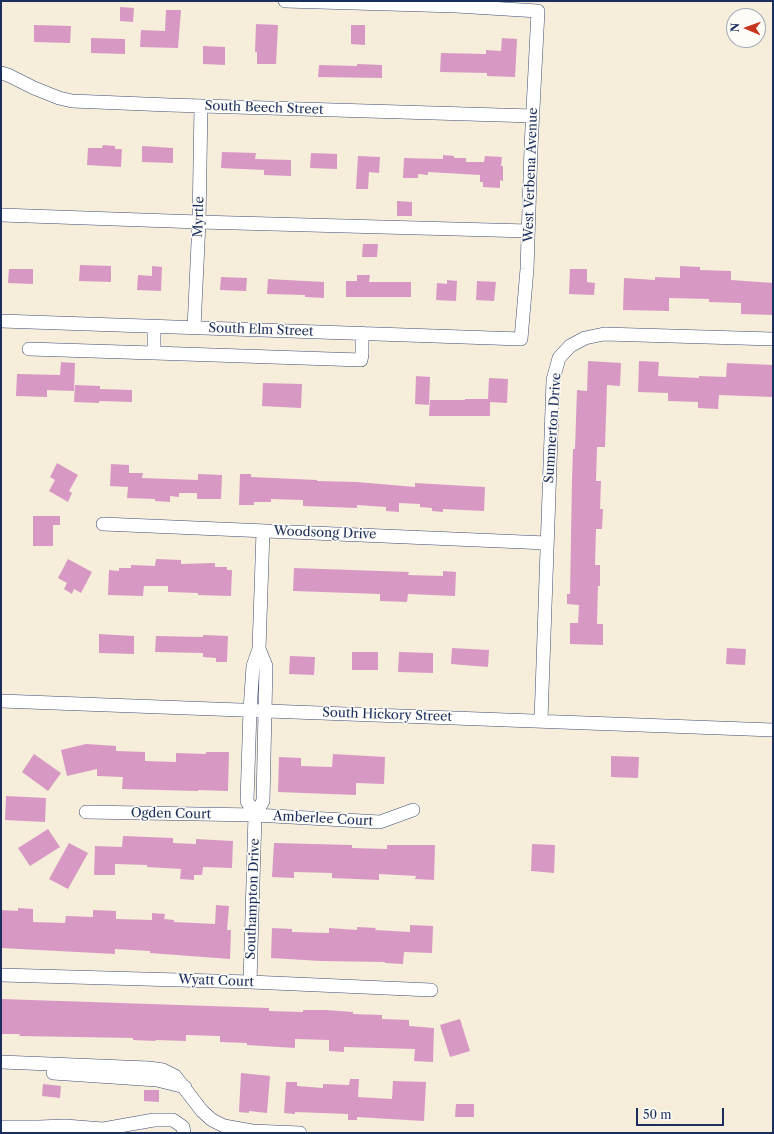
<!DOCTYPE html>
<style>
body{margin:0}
#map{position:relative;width:774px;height:1134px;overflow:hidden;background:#f7eddb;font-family:"Libre Caslon Text",serif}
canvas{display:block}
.frame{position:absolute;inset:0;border:2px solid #1b2f5e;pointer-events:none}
.north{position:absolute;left:726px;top:8px;width:40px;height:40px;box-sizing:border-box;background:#fdfcf7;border:1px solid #a3aaba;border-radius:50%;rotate:272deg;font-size:11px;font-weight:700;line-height:16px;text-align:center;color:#1b2f5e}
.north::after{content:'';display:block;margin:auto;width:14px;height:18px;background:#c8321e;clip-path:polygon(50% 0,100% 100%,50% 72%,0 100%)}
.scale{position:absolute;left:636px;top:1108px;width:88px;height:18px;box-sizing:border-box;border:2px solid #1b2f5e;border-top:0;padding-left:5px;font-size:12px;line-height:14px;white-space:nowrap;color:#1b2f5e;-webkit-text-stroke:3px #fdfcf7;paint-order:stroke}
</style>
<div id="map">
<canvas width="774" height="1134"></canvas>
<div class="frame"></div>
<div class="north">N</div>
<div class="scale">50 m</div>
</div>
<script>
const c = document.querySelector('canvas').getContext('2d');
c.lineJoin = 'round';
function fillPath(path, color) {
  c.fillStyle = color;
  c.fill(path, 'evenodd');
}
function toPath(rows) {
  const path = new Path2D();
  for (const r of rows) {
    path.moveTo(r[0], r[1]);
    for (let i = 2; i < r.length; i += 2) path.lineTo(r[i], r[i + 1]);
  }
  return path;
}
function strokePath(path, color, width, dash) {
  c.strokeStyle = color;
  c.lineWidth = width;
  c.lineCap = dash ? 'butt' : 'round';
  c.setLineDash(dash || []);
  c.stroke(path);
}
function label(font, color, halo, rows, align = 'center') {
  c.font = font + ' "Libre Caslon Text",serif';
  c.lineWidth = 3;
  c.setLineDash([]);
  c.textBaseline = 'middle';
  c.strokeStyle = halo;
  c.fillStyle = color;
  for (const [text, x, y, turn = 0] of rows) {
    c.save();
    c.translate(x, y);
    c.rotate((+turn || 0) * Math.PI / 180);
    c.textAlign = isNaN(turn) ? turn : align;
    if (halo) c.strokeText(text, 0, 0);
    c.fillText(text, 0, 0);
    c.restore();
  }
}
fillPath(toPath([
 [120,7,134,8,133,22,120,21],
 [166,10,181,10,178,48,140,47,141,30,165,31],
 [256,24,278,25,276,64,257,64,257,52,255,52],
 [34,25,71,26,70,43,34,42],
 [351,25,365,25,365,45,351,44],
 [91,38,125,39,125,54,91,53],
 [502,38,517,39,515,77,487,76,487,73,440,72,441,53,486,54,486,50,501,51],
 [203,46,225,47,225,65,203,64],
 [357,64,382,65,382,78,318,77,319,65,357,66],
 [103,145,115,146,115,149,122,149,121,167,87,165,88,148,102,148],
 [142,146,173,148,173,163,142,162],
 [222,152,256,153,255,159,291,160,291,176,264,175,264,170,221,168],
 [311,153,337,154,337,169,310,168],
 [443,155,454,156,454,158,466,158,466,162,484,162,485,156,502,157,501,166,503,166,503,181,500,180,500,188,483,187,483,182,480,182,480,175,428,172,428,175,418,174,418,178,403,178,404,158,443,159],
 [358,156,380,157,379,173,369,172,368,189,356,189],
 [397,201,412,202,412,216,397,216],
 [363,244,378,244,377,257,362,257],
 [80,265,111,266,111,282,79,281],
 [152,266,162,267,161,291,137,290,138,275,152,276],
 [680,266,700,267,700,270,731,271,731,280,773,283,773,315,741,314,741,303,709,302,709,299,669,298,669,311,623,310,624,278,655,280,655,277,680,278],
 [9,269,33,269,33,284,8,283],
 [570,269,587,269,587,282,595,283,594,295,569,294],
 [357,275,370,275,369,282,411,282,411,297,346,297,346,281,357,281],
 [221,277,247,278,246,291,220,290],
 [268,279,324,282,324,298,305,297,305,295,267,294],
 [447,280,457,281,456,301,436,300,437,283,447,284],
 [477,281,496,282,494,301,476,300],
 [588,361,621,363,620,386,607,385,605,447,597,447,596,481,601,481,600,509,603,509,602,529,596,529,595,565,600,565,600,586,598,586,597,624,603,624,603,645,570,644,570,623,578,623,579,605,567,604,567,594,570,594,572,480,573,449,575,449,577,390,587,391],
 [639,361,659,362,658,376,699,378,699,376,726,377,727,363,773,365,773,397,719,395,718,409,698,408,698,402,668,401,668,393,638,392],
 [61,362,75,363,74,391,47,390,47,397,16,396,17,374,60,375],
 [416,376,430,377,429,405,415,404],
 [489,378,508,379,507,403,490,402,490,416,429,416,430,400,465,400,465,399,488,399],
 [263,383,302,384,301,408,262,406],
 [75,385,100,386,100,389,132,390,132,402,99,401,99,403,74,402],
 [57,463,78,475,69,491,72,493,68,502,49,491,55,480,50,477],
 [111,464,129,465,129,473,143,473,142,478,198,480,198,474,222,475,221,499,197,499,197,493,179,493,179,497,170,496,170,502,155,501,155,499,127,498,128,487,110,486],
 [240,474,251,474,251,477,317,480,317,481,357,482,415,487,415,483,485,487,484,511,443,509,443,512,432,511,432,508,420,507,420,504,399,503,399,512,386,511,386,507,357,505,357,508,303,506,303,500,271,499,271,502,254,502,254,505,239,505],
 [33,516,60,516,60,525,53,525,53,546,33,546],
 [68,559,92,572,81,593,74,589,72,594,64,589,67,583,58,578],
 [156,559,181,560,181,564,215,563,215,567,227,567,227,570,232,570,231,596,198,595,198,593,168,592,168,586,144,586,143,596,108,595,109,570,119,571,119,568,131,568,131,565,155,566],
 [294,568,409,572,408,575,443,576,443,571,456,572,455,596,408,594,407,602,380,601,380,594,293,591],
 [99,634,134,636,134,654,99,653],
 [203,635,228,636,227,662,216,662,216,658,203,657,203,653,155,652,156,636,203,637],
 [452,648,489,650,488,667,451,664],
 [727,648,746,649,745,665,726,664],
 [352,652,378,652,378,670,352,670],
 [399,652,433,653,433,673,398,672],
 [290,656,315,657,314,675,289,674],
 [86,744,116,746,116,751,145,752,145,761,176,762,176,753,206,754,206,752,229,752,228,791,198,790,198,791,122,789,123,777,97,776,97,769,67,776,61,750],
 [34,754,61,773,48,791,22,772],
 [333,754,385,757,384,784,356,783,356,795,278,792,279,757,301,758,301,766,332,767],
 [611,756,639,757,638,778,611,777],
 [6,796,46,798,45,822,5,820],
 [48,829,60,847,30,866,18,848],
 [123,836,173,838,173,843,196,844,196,839,233,841,232,868,203,867,202,875,194,875,194,880,180,879,181,869,147,867,147,865,115,864,115,875,94,875,95,846,122,847],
 [69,843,88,853,68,889,49,879],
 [274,843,352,845,352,848,387,849,387,845,435,845,434,880,415,879,416,876,379,874,379,880,332,878,332,873,294,872,294,878,272,877],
 [532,844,555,845,554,873,531,871],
 [216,905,229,906,227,930,231,930,230,959,150,953,150,951,115,949,115,954,1,948,1,910,18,911,18,908,33,909,33,922,65,923,66,916,93,917,93,910,116,911,116,919,152,920,152,913,165,914,164,919,174,920,174,922,215,924],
 [410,925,433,926,432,953,404,952,403,964,385,963,385,962,321,961,271,958,272,928,292,929,292,932,329,933,329,928,357,930,357,927,376,928,375,930,410,932],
 [1,999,269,1008,269,1011,303,1012,303,1010,326,1010,353,1012,353,1014,382,1015,382,1019,409,1020,409,1026,434,1028,433,1062,414,1061,415,1049,344,1047,344,1052,329,1051,329,1040,295,1039,295,1048,247,1045,247,1043,220,1042,220,1036,186,1035,186,1041,156,1040,155,1041,133,1040,133,1038,19,1036,20,1034,1,1034],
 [460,1019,470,1051,450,1057,440,1025],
 [241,1073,270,1076,267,1113,249,1111,249,1113,239,1112],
 [350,1079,359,1079,358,1097,392,1099,393,1081,426,1082,424,1121,357,1117,357,1120,348,1120,348,1114,295,1112,295,1114,284,1113,286,1082,297,1082,297,1086,323,1088,323,1084,349,1085],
 [43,1084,61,1086,60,1098,42,1096],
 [144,1090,159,1090,159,1102,144,1101],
 [456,1104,474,1104,474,1117,455,1117]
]), '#d799c4');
const minor = toPath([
 [1,73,8,75,34,88,59,98,72,101,169,105,533,116],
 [1,215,199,222,528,231],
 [1,321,521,339,527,269,531,148,538,11,456,6,285,1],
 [154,327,154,353,361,360,362,354,362,333],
 [194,328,199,222,201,106],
 [29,349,154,353],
 [103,524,547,543],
 [259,649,266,666,263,801,255,815,247,801,250,710,253,666,259,649],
 [259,649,263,531],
 [1,701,773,730],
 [541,720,553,380,559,358,570,346,585,338,604,334,773,339],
 [86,812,255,815,380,822,413,810],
 [1,975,250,982,431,990],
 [250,982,255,815],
 [1,1062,149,1068,163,1070,175,1076,202,1111,212,1120,224,1126,252,1131,300,1133],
 [53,1073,157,1080,185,1087],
 [1,1127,39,1127,65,1126,103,1129,154,1120,173,1120,183,1127,184,1133]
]);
strokePath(minor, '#3c4c71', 14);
strokePath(minor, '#fff', 13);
label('13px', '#1b2f5e', '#fdfcf7', [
 ["South Beech Street",264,108,2],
 ["West Verbena Avenue",531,175,-88],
 ["Myrtle",199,217,-88],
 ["South Elm Street",261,330,2],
 ["Summerton Drive",553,428,-86],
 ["Woodsong Drive",325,533,2],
 ["South Hickory Street",387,715,2],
 ["Ogden Court",171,814,1],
 ["Amberlee Court",323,819,3],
 ["Southampton Drive",253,899,-88],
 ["Wyatt Court",216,981,2]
]);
</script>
